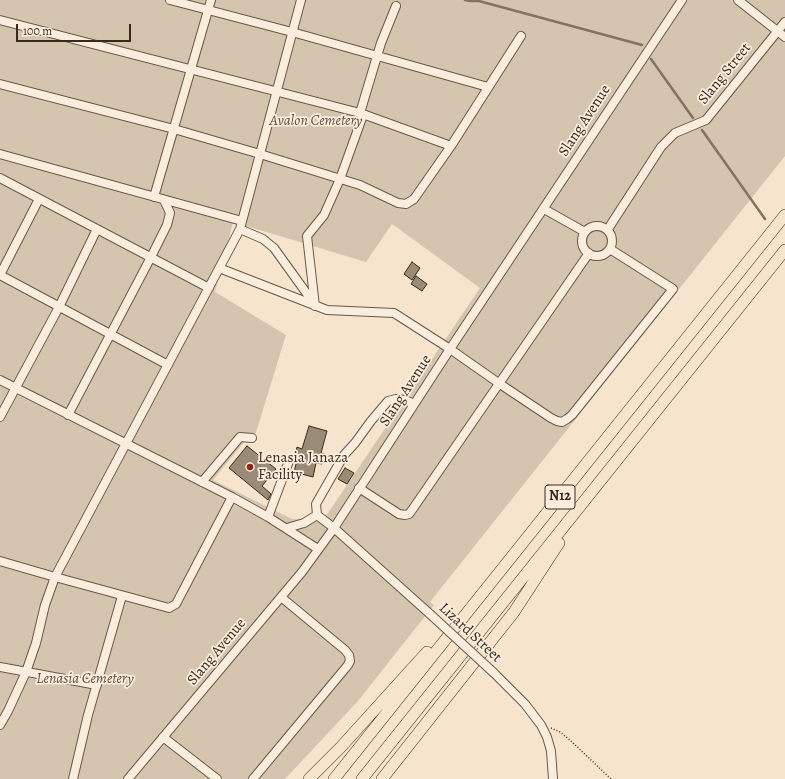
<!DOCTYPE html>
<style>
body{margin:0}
#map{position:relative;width:785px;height:779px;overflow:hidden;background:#f6e5cc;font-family:Alegreya,serif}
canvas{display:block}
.scale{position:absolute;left:16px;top:24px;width:115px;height:18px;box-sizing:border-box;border:2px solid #372a1a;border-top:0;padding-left:5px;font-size:12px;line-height:14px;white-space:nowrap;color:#372a1a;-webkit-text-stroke:3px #f9eede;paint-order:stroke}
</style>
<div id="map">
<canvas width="785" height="779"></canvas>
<div class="scale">100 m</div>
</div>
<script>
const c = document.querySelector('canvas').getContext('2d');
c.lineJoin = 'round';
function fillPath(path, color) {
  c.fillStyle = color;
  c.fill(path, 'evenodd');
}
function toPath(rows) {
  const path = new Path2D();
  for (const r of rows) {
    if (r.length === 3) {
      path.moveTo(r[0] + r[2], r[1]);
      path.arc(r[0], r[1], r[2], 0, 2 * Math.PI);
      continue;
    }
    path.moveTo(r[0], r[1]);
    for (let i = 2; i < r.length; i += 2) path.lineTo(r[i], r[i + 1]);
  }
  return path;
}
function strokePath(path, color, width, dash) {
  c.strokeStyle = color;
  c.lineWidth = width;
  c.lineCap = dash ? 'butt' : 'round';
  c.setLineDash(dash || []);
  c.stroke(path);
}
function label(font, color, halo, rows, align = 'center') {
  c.font = font + ' Alegreya,serif';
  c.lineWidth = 3.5;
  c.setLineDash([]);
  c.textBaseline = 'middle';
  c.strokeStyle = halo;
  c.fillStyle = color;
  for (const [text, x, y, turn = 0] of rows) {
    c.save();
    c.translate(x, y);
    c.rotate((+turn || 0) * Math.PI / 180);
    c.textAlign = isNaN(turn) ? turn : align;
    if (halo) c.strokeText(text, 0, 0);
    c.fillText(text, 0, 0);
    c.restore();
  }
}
fillPath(toPath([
 [0,0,785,0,785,156,430,602,434,605,358,701,285,779,0,779],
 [233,222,366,262,392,224,480,288,324,519,292,519,213,480,245,441,253,442,286,335,215,292]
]), '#d6c5ae');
strokePath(toPath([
 [465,0,470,1,479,1,642,45],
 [651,59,693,118],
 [702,130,765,219]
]), '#837460', 2.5);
const building = toPath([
 [412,262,420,268,412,280,404,274,412,262],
 [416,276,427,284,422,291,411,284,416,276],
 [309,426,327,431,321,453,325,454,322,464,316,463,313,477,294,472,298,456,295,455,297,447,302,449,309,426],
 [247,446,276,469,262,486,271,494,268,500,229,468,247,446],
 [345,468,354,473,347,484,338,479,345,468]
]);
fillPath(building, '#9a8b77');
strokePath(building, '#372a1a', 1);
const minor = toPath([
 [170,0,292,32,488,87],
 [738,0,785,37],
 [0,20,360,113,451,146],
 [0,84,174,129,260,154,360,185,398,203,406,204,414,199,451,146,521,36],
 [0,154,242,221],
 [0,178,209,288],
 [154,197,211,0],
 [544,209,585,232],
 [597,241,15],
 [240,229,263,239,274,248,315,305],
 [608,229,661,147,675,133,706,120,785,22],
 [219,268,327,310,394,313,450,349,500,384,551,418,557,421,562,422,567,419,572,415,673,289,610,249],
 [0,275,168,365],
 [0,275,39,199],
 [315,306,307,236,324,215,340,179,362,118,360,113,381,43,396,6],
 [0,380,232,497,268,517,318,549],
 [414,404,405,400,396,399,388,401,371,421,355,443,344,455,316,504,317,515,334,528,430,614],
 [68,415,151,257,167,225,170,213,164,200],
 [0,417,59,307,97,229],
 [202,482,240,437,252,438],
 [359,488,399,514,405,515,409,514,412,510,589,253],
 [268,517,289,461],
 [287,528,304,523,317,515],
 [0,561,55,577,240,229,301,0],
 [0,667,97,685],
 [494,673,525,704,541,725,547,737,551,751,553,779],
 [0,725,8,711,26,672,36,643,45,605,55,577,169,608,176,604,232,497],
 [163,737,217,779],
 [73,779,88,715,122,596],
 [128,779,281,597,302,572,334,528,450,349,682,0],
 [253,779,348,665,350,661,349,655,345,650,281,597]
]);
const highway = toPath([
 [309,779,340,748,427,652],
 [334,779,785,215],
 [362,779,785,250],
 [382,779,514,612,559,543]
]);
strokePath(minor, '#675946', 10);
strokePath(highway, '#372a1a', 12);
strokePath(toPath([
 [551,728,560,732,570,740,611,779]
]), '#372a1a', 1.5, [1, 2]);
strokePath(minor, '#f9eede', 8);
strokePath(highway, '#f6e5cc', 11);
const minorBridge = toPath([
 [430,614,494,673]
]);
strokePath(minorBridge, '#675946', 10, []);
strokePath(minorBridge, '#f9eede', 8);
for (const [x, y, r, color] of [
 [250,467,4,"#8f2418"]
]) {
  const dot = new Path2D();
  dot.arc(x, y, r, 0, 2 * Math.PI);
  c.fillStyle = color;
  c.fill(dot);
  strokePath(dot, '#f9eede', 1.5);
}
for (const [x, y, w] of [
 [560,497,30]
]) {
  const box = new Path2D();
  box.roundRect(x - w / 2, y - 12, w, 24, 3);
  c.fillStyle = '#f9eede';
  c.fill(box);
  strokePath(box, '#372a1a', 1);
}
label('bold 14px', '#372a1a', null, [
 ["N12",560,497]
]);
label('15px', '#372a1a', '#f9eede', [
 ["Slang Street",725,74,-51],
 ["Slang Avenue",585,121,-57],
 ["Slang Avenue",406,391,-57],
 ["Lizard Street",470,633,43],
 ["Slang Avenue",217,652,-50]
]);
label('italic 15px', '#5f513f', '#f9eede', [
 ["Avalon Cemetery",316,121],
 ["Lenasia Cemetery",85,679]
]);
label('15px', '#372a1a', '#f9eede', [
 ["Lenasia Janaza",258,458],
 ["Facility",258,475]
], 'left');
</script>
